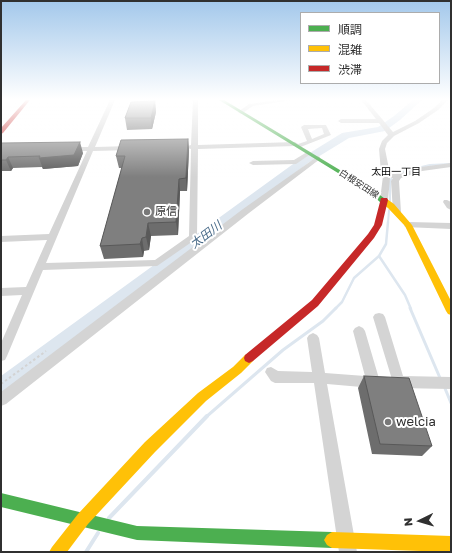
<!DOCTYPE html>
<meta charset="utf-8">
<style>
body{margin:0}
#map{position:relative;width:452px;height:553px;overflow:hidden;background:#fff;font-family:"Golos Text","Noto Sans JP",sans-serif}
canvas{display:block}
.frame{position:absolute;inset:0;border:2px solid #303030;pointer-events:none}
.legend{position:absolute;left:300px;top:12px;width:140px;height:72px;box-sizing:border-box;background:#fff;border:1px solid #acacac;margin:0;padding:5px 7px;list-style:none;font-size:12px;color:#303030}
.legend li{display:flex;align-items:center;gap:8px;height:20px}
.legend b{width:20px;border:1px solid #acacac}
.north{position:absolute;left:400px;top:501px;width:40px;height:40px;-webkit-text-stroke:3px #fff;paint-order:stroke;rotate:265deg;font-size:11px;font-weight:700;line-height:16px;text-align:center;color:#303030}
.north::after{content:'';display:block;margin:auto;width:14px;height:18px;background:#303030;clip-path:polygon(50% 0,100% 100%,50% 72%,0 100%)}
</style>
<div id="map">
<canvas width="452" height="553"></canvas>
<div class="frame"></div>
<ul class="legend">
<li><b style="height:5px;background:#4caf50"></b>順調</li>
<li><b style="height:5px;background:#ffc107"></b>混雑</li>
<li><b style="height:5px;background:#c62828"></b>渋滞</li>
</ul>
<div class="north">N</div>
</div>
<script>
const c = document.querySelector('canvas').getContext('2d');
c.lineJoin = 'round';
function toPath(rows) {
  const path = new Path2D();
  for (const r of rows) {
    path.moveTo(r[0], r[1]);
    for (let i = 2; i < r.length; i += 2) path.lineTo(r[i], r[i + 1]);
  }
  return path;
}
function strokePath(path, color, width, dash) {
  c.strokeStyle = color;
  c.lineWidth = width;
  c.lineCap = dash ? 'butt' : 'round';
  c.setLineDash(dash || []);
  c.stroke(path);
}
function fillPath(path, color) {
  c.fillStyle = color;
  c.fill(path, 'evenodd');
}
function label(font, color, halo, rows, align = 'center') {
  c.font = font + ' "Golos Text","Noto Sans JP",sans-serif';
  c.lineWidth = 4;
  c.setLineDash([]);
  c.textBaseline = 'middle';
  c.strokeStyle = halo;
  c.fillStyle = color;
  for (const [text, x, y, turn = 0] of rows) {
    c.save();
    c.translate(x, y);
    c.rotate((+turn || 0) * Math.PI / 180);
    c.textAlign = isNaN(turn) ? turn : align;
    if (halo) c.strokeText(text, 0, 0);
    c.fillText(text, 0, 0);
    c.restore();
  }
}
strokePath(toPath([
 [390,201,390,182,392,177,400,172,430,165,451,164],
 [388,223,389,210]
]), '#dde6ef', 2);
strokePath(toPath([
 [379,256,405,295,411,309],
 [335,309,342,302,354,278,379,256,386,244,388,222]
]), '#dde6ef', 2.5);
strokePath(toPath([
 [410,308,440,378],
 [444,386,451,403],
 [206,417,283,350,323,321,336,308]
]), '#dde6ef', 3);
strokePath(toPath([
 [109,518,207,416],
 [86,552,98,533]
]), '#dde6ef', 4);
fillPath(toPath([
 [413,100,422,100,400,120,385,131,349,138,308,163,8,395,1,397,1,376,300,159,342,133,378,127,394,116,413,100]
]), '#dde6ef');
strokePath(toPath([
 [1,384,46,351]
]), '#d3d3d3', 2, [2.5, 2.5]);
fillPath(toPath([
 [110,100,115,100,95,147,131,146,134,148,131,150,93,151,46,263,155,260,189,236,191,149,184,147,191,145,193,100,198,100,198,145,295,142,298,144,307,141,301,127,304,125,326,125,331,135,298,148,295,146,198,149,197,237,196,239,157,266,43,270,7,356,5,360,1,361,1,343,22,295,1,296,1,288,26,287,47,240,1,242,1,236,49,234,87,151,69,151,66,149,69,147,88,147,110,100],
 [322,128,324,134,312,139,308,129,322,128],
 [279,100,291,100,253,106,241,114,238,112,249,104,279,100],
 [361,100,366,100,393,132,415,121,434,108,442,100,448,100,438,110,419,123,394,136,387,143,385,149,390,174,398,174,421,167,451,163,451,167,422,171,401,178,399,181,401,212,400,214,397,215,393,212,391,181,393,178,390,178,388,200,384,202,380,200,383,176,381,172,379,149,382,141,388,135,379,123,341,123,338,121,341,119,376,119,361,100],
 [307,152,312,153,296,164,253,165,249,163,253,161,294,160,307,152],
 [318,156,320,157,320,159,249,213,6,404,1,406,1,392,243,209,318,156],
 [444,200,447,200,451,202,451,210,447,208,443,202,444,200],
 [408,222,451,223,451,229,405,227,404,225,405,223,408,222],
 [379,313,383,314,385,317,403,376,451,377,451,389,398,388,394,386,373,317,375,314,379,313],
 [359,326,363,328,365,331,380,382,378,386,373,388,327,384,357,552,339,552,314,383,275,383,271,381,265,372,267,368,271,367,278,371,312,372,307,338,309,335,313,333,317,335,319,338,325,373,365,376,353,331,355,328,359,326]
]), '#d4d4d4');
fillPath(toPath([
 [219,100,224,100,373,190,388,201,387,203,381,203,369,192,219,100],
 [1,493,137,526,332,532,337,535,340,540,337,545,332,548,137,540,1,507,1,493]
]), '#4caf50');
fillPath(toPath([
 [381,199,387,199,394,204,412,225,451,301,451,315,448,314,446,311,405,226,388,208,381,203,381,199],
 [249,353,253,355,254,358,253,361,241,373,206,401,155,452,88,524,67,552,49,552,52,547,78,514,145,442,198,393,233,367,245,355,249,353],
 [332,532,451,536,451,552,332,548,327,545,324,540,327,535,332,532]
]), '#ffc107');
fillPath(toPath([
 [26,100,30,100,3,133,1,134,1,128,26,100],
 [381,198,387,198,388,200,382,225,374,238,318,306,253,361,249,363,245,361,244,358,245,355,312,300,368,234,374,225,381,198]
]), '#c62828');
fillPath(toPath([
 [155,101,156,112,152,129,127,130,125,118],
 [188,139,189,150,187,191,180,191,178,235,151,236,149,250,144,251,143,257,104,259,100,246,122,168,119,168,116,156],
 [1,143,83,153,78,166,43,169,42,167,13,168,11,171,1,171],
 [364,376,432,446,422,456,372,454,358,388]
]), '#6d6d6d');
fillPath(toPath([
 [155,101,156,112,152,129,151,118],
 [188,139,189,150,187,191,186,178],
 [80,142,83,153,78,166,43,169,39,158],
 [8,157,13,168,11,171,6,160],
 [179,179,180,191,178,235,176,222],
 [148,223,151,236,149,250,146,237],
 [142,238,144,251,143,257,140,244]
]), '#595959');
const building = toPath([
 [155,101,151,118,125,118,131,102,155,101],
 [188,139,186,178,179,179,176,222,148,223,146,237,142,238,140,244,100,246,125,156,116,156,121,140,188,139],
 [80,142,74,155,39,158,40,156,8,157,6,160,1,160,1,143,80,142],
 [364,376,409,378,432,446,380,444,364,376]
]);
fillPath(building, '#7f7f7f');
strokePath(building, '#595959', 1);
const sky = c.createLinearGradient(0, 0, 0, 177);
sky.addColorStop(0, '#a3c8eb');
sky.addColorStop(0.56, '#fff');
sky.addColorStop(1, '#ffffff00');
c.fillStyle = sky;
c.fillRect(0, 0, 452, 177);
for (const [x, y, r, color] of [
 [147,212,4,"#787878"],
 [388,422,4,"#787878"]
]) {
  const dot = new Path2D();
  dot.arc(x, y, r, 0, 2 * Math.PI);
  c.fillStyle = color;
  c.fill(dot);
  strokePath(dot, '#fff', 1.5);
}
label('9px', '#303030', '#fff', [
 ["白根安田線",359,184,33]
]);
label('10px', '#000', '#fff', [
 ["太田一丁目",396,172]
]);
label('11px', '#303030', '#fff', [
 ["原信",155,212]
], 'left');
label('italic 12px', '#486a88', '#fff', [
 ["太田川",206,235,-37]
]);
label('13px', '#303030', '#fff', [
 ["welcia",396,422]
], 'left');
</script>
